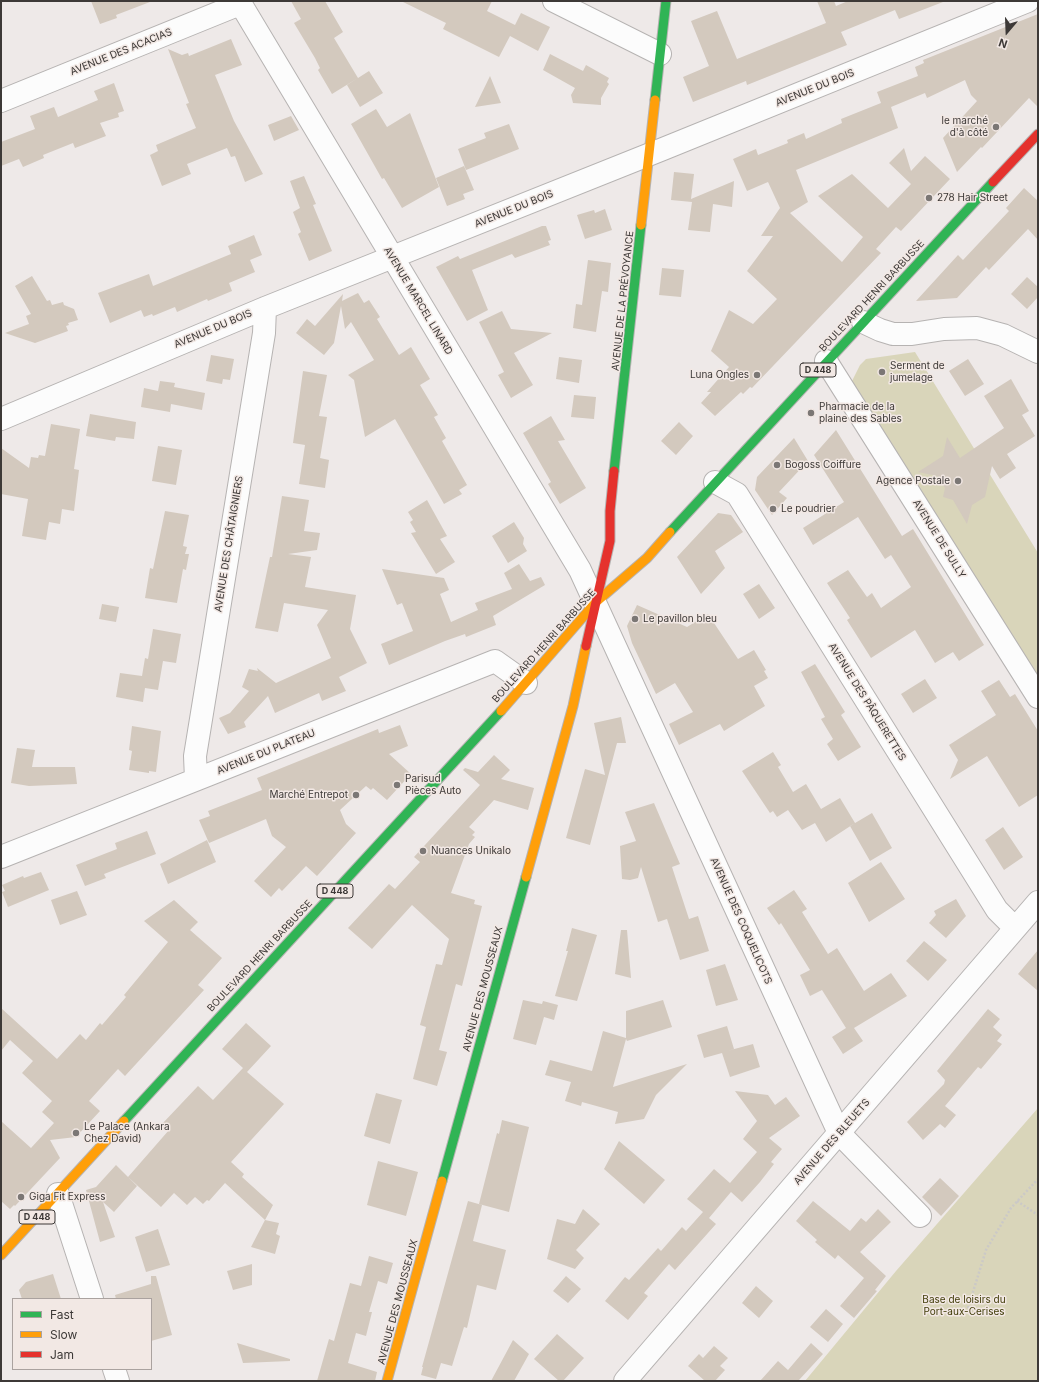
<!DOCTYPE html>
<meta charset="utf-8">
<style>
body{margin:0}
#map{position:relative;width:1039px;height:1382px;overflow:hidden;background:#eee9e8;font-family:Inter,sans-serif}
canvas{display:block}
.frame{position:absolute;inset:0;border:2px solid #3d3937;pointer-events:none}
.legend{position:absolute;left:12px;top:1298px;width:140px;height:72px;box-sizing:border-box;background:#f2e8e4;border:1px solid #aaa29f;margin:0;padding:5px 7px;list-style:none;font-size:12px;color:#3d3937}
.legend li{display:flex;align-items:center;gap:8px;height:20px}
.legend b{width:20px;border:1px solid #aaa29f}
.north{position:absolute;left:987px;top:12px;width:40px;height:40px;-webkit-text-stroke:3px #f2e8e4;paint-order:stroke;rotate:199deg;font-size:11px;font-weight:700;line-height:16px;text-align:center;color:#3d3937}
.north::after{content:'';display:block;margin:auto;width:14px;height:18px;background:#3d3937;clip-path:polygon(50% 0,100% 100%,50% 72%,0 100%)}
</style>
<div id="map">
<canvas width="1039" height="1382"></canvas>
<div class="frame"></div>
<ul class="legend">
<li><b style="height:5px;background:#30b455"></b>Fast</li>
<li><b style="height:5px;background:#ff9f0a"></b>Slow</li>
<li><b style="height:5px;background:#e5322d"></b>Jam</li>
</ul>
<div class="north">N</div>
</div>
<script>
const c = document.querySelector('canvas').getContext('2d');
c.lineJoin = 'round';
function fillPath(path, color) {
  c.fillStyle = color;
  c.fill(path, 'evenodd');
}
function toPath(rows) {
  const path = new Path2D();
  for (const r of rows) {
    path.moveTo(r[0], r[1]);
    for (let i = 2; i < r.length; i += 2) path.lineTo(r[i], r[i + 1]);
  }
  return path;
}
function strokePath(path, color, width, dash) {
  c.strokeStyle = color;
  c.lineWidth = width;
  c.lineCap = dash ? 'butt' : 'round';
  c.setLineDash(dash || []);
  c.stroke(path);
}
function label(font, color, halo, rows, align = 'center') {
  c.font = font + ' Inter,sans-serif';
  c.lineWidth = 3;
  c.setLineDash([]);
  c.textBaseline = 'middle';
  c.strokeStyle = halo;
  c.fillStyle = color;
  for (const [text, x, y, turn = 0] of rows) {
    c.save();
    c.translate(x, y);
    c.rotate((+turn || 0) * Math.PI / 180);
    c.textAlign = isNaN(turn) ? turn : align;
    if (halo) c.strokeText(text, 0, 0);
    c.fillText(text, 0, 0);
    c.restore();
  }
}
fillPath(toPath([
 [915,352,1038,553,1038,682,852,381,860,365,866,359],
 [1038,1108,1038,1381,805,1381,896,1271]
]), '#d9d5ba');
fillPath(toPath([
 [91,1,150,1,150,2,116,15,117,18,100,24],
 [291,1,325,1,343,32,334,38,358,78,332,94,318,70,320,68,315,58,294,23,301,19],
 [401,1,492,1,487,11,515,25,512,31,521,13,550,27,538,51,510,36,499,57,443,29,446,23],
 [817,1,834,1,836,6,848,1,943,2,899,19,895,10,841,32,847,45,747,85,746,81,693,102,683,77,709,66,691,21,717,11,737,59,826,23],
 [1038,14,1038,107,1029,98,982,148,981,147,957,172,943,138,977,101,971,95,965,80,927,98,925,93,891,107,898,128,796,170,808,202,790,213,842,262,863,237,818,196,852,174,888,208,911,184,889,163,904,148,911,171,925,156,950,179,901,231,896,227,876,249,881,253,752,388,750,387,743,394,741,392,715,416,701,403,711,392,707,392,729,367,711,351,729,310,753,324,777,299,747,271,773,236,761,236,780,208,768,182,747,191,733,159,756,149,758,155,788,143,787,140,804,133,806,139,842,123,841,119,881,103,877,92,918,76,915,67,924,63,923,60],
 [231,39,242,65,215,75,234,121,263,174,245,182,235,156,231,157,227,148,187,164,191,174,162,186,150,155,158,151,156,145,196,128,186,104,189,103,168,49,182,55,188,53,189,56],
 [550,54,583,71,586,65,609,78,607,82,609,84,601,98,601,105,573,103,571,95,575,88,543,70],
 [369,71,383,93,360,107,347,85],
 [490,76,501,103,475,107],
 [114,83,124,111,118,113,119,117,100,123,106,136,75,148,73,143,43,155,44,158,23,167,19,159,1,166,1,142,35,129,30,116,54,107,58,117,98,100,94,91],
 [376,109,387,127,410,113,439,187,402,208,384,178,382,179,351,124],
 [291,116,299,130,274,141,268,125],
 [509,124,519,149,466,170,458,149,486,138,484,133],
 [464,166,474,190,463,194,465,199,447,206,436,178],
 [674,172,694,174,691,199,734,181,732,207,713,204,710,232,688,230,692,202,671,200],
 [304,176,316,204,313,205,332,251,309,261,298,234,301,232,293,212,300,208,290,181],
 [1024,188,1038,201,1038,240,1028,229,989,270,986,267,957,298,916,301,958,255,963,260,1009,211,1006,208],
 [605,209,612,230,585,239,577,215,594,210,595,213],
 [542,226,546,226,551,240,548,241,550,245,515,258,512,254,472,270,488,310,467,321,436,267,458,256,460,259],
 [254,235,262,255,250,260,255,272,229,283,232,291,208,301,207,299,177,312,175,307,153,316,152,314,144,317,141,310,110,323,98,293,149,274,153,286,231,254,228,246],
 [588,260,611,263,608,292,602,291,596,332,573,328,576,304,582,305],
 [662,268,684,270,681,297,659,295],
 [32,276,47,301,50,300,52,305,63,302,64,305,74,309,78,320,68,323,69,325,66,326,68,331,35,343,5,333,29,324,26,316,31,314,15,286],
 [1027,277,1038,287,1038,297,1027,309,1011,294],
 [358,293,364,303,369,300,380,317,377,319,399,355,411,347,430,379,420,385,438,415,434,417,446,438,442,441,467,485,459,490,462,494,444,504,395,419,365,437,354,380,348,375,374,360,351,322,345,329,341,306,334,343,324,355,296,333,307,319,315,326,343,294,342,301],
 [502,311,511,329,552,333,514,353,533,385,511,398,498,375,504,372,479,322],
 [211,355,234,359,230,380,223,379,222,384,206,381],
 [559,357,582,360,579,383,556,379],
 [968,359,984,384,965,396,949,371],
 [303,371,327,375,319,416,327,417,320,458,329,460,325,488,299,484,305,445,293,443],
 [1011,379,1029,411,1022,415,1035,436,1007,454,1016,468,1000,479,992,466,985,497,972,505,967,524,953,500,943,497,945,488,937,476,918,472,943,456,947,437,960,458,1004,428,984,396],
 [160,381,175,383,174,387,205,393,202,410,171,404,170,412,141,407,144,388,158,391],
 [574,395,596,397,594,419,571,417],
 [90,414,136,422,134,439,116,437,115,441,86,436],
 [551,416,565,440,558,441,586,488,560,504,548,484,551,482,523,433],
 [679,422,693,436,676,455,661,441],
 [51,424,80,429,74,469,79,470,74,511,62,509,60,524,49,522,46,540,22,536,28,499,1,494,1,448,29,468,31,457,38,458,39,455,45,456],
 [836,430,902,536,913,529,984,645,959,661,953,652,935,663,915,630,871,658,847,620,850,618,827,583,848,570,867,597,872,593,881,608,911,587,891,555,885,559,858,517,813,545,803,528,844,502,814,455],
 [794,438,808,461,779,492,787,498,772,515,755,490,757,477],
 [158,446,182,450,176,485,152,481],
 [282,496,309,500,304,531,320,533,317,550,288,554,311,557,305,587,356,595,350,629,367,663,339,677,346,691,322,701,319,693,275,713,268,696,244,722,246,727,228,734,219,718,230,713,249,691,242,687,249,669,258,671,257,668,276,683,331,658,317,625,328,610,284,603,278,632,255,628,270,557,272,557],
 [427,500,447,536,440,539,455,562,436,574,411,533,416,532,410,522,413,520,408,512],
 [165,511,189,515,183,546,187,547,185,554,189,554,186,570,183,569,177,603,145,598,150,568,153,569],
 [718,513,731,515,743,532,715,551,725,568,701,594,677,557],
 [514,522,524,538,523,544,527,551,508,563,492,536],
 [519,564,530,581,541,577,545,585,493,616,496,625,466,637,465,634,445,641,389,665,381,644,413,631,402,603,397,605,382,569,444,578,449,590,440,594,451,622,478,610,475,603,512,589,504,573],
 [759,584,775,608,759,619,743,594],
 [102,604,119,607,116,622,99,619],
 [637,605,687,627,708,614,738,659,754,650,766,670,764,671,768,678,754,686,765,706,724,731,720,724,679,745,669,724,693,712,675,683,656,694,632,643,627,626],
 [153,629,181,634,176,663,163,661,158,690,145,688,143,702,116,697,120,673,142,676,145,658,148,659],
 [815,664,845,712,841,715,861,747,838,761,827,744,833,739,821,719,825,717,801,672],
 [925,679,937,698,913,713,901,694],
 [999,680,1010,697,1015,694,1038,731,1038,795,1019,807,987,756,950,779,958,760,949,745,996,715,981,691],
 [621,717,626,743,617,743,590,845,566,838,585,769,605,775,594,723],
 [400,725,408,746,389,754,411,774,387,800,373,788,371,790,366,786,340,810,346,824,356,833,317,876,306,866,282,891,279,888,271,897,254,881,286,847,272,836,266,819,209,843,199,820,210,816,208,811,262,790,257,778,378,729,379,733],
 [132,726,161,731,156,772,149,771,149,773,129,770,132,751,129,750],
 [17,748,35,750,32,767,75,767,77,784,29,786,11,783],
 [773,752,781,765,778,767,793,792,806,784,821,809,840,798,855,823,826,842,815,823,802,830,788,810,777,817,773,811,770,813,742,771],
 [494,755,510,770,501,779,534,788,528,810,494,800,469,827,475,832,472,835,475,837,469,844,451,893,475,900,474,904,482,906,462,986,456,984,439,1050,447,1052,437,1086,413,1079,426,1027,420,1025,436,964,442,965,449,939,412,905,372,949,348,928,389,884,395,889,420,862,414,857,480,785,463,770,465,768,478,772],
 [654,803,680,864,672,867,689,919,698,916,709,951,680,960,667,919,658,922,641,867,638,878,630,880,622,879,620,846,636,841,625,812],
 [872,813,892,848,870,861,850,826],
 [1003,827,1023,857,1004,870,985,840],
 [147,831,156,854,104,874,106,878,85,886,76,865,117,849,115,843],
 [207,840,216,862,168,884,160,864],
 [881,862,905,899,869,922,848,883],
 [41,872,49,890,8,907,2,892,5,891,2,885,23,876,24,878],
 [794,890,807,909,802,912,828,954,837,948,864,991,891,973,907,996,854,1028,863,1041,843,1054,832,1037,846,1028,822,990,810,996,800,975,810,970,781,923,779,925,767,908],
 [77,891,87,915,60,925,51,900],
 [956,899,966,916,946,938,929,923,936,915,934,911],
 [174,900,198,922,190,930,222,958,198,985,204,990,125,1076,118,1069,89,1101,100,1111,76,1137,50,1140,60,1158,15,1206,14,1205,10,1209,1,1201,1,1121,31,1148,54,1123,42,1112,52,1101,22,1073,33,1061,10,1040,1,1051,1,1008,57,1059,80,1034,86,1040,100,1023,102,1025,126,997,124,995,168,942,144,921],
 [572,928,597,935,577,1001,555,996,568,951,566,951],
 [621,930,627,930,631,978,615,974],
 [924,941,947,960,928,981,906,961],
 [1038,950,1038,991,1018,974],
 [725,964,738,1000,716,1006,706,970],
 [523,1000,542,1004,543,1001,558,1005,554,1020,544,1017,536,1045,513,1039],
 [663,1000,672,1027,627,1041,626,1039,613,1087,687,1064,656,1095,644,1119,615,1124,618,1112,582,1102,581,1106,565,1101,571,1082,545,1075,550,1060,592,1071,603,1031,626,1038,626,1011],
 [988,1009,1000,1019,993,1027,1002,1035,997,1041,1002,1044,981,1069,978,1067,945,1106,956,1115,945,1128,940,1124,923,1140,907,1122,944,1084,945,1080,937,1071],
 [246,1023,271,1046,247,1072,284,1104,231,1162,244,1174,242,1177,273,1205,265,1220,225,1183,209,1201,207,1200,203,1204,195,1197,187,1205,174,1193,161,1207,128,1177,169,1130,162,1124,198,1086,213,1100,243,1068,222,1049],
 [727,1026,734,1049,727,1051,753,1044,760,1067,730,1077,722,1053,704,1058,697,1035],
 [735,1091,768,1095,775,1105,786,1097,800,1116,769,1138,782,1149,771,1162,774,1164,760,1182,742,1202,731,1192,709,1218,716,1224,675,1270,669,1264,644,1293,648,1296,628,1320,605,1301,625,1277,629,1280,658,1248,661,1251,682,1227,686,1231,703,1212,687,1199,714,1169,730,1183,757,1152,743,1139,757,1121],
 [376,1093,402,1100,390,1144,364,1136],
 [502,1120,529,1127,509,1212,479,1204,497,1133,499,1134],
 [619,1141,665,1180,644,1204,604,1169],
 [378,1161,418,1172,406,1216,367,1205],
 [116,1165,137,1186,114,1212,103,1202,115,1237,100,1242,86,1190,96,1187],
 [940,1178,959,1196,941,1216,922,1197],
 [468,1201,482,1205,473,1241,506,1250,496,1290,477,1285,467,1328,464,1327,452,1366,441,1363,436,1379,421,1375,423,1367,422,1367],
 [813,1201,850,1231,861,1218,866,1222,878,1209,891,1222,860,1252,886,1276,875,1290,877,1291,854,1318,840,1306,864,1278,838,1255,835,1259,815,1242,817,1240,796,1221],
 [583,1209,600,1224,576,1250,584,1258,575,1269,547,1259,557,1219,575,1224],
 [265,1220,279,1223,276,1234,280,1236,275,1254,251,1247],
 [158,1229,170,1265,146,1272,135,1237],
 [369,1256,393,1263,387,1284,378,1281,369,1312,372,1312,366,1336,356,1333,348,1363,377,1372,375,1381,317,1381,329,1339,334,1341,350,1283,361,1286],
 [252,1264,252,1285,233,1290,227,1271],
 [53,1274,61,1299,22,1299,19,1290,26,1282],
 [151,1276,156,1276,172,1335,151,1341,151,1299,116,1299,115,1295,151,1284],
 [566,1276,581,1289,568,1303,553,1291],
 [756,1286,773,1301,759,1318,742,1303],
 [826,1309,843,1324,828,1342,810,1327],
 [557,1334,584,1358,563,1381,559,1381,534,1359],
 [513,1340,529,1354,514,1381,491,1381],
 [237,1343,290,1359,290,1361,243,1363],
 [811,1343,823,1354,799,1380,801,1381,760,1381,778,1361,788,1370],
 [714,1346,728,1358,720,1366,725,1370,715,1381,705,1381,688,1366,699,1354,703,1358]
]), '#d3c9be');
const street = toPath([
 [239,1,580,570,839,1133,920,1216],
 [554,1,660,54],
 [1,101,240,4],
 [863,322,880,330,893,334,912,334,944,329,977,328,1003,335,1038,352],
 [826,361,1038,697],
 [1,419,265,308,663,149,1028,1],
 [715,482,737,494,997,910,1015,928],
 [196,779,195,756,264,333,265,308],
 [1,857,495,661,526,683],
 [58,1194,92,1299],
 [114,1369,118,1381],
 [625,1381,1038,902]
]);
const fast = toPath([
 [655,100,666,1],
 [614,471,641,225],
 [670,532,993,182],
 [124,1121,501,711],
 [442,1181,526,877]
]);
const slow = toPath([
 [641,225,655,100],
 [501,711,596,602,647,558,670,532],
 [526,877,573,706,586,646],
 [1,1255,124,1121],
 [387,1381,442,1181]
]);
const jam = toPath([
 [993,182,1038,134],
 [586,646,610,541,610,511,614,471]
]);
strokePath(street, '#b6b3b2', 24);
strokePath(fast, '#b6b3b2', 11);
strokePath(slow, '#b6b3b2', 11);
strokePath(jam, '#b6b3b2', 11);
strokePath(toPath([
 [1017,1201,1038,1215],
 [968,1308,986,1250,1011,1208,1038,1179]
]), '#cbc9c7', 2.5, [2, 2]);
strokePath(street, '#fcfcfc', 22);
strokePath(fast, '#30b455', 9);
strokePath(slow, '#ff9f0a', 9);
strokePath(jam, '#e5322d', 9);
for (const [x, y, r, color] of [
 [996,127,4,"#7b7775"],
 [929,198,4,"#7b7775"],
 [882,372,4,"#7b7775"],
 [757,375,4,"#7b7775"],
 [811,413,4,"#7b7775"],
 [777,465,4,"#7b7775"],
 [958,481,4,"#7b7775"],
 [773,509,4,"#7b7775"],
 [635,619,4,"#7b7775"],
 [397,785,4,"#7b7775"],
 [356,795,4,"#7b7775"],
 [423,851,4,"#7b7775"],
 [76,1133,4,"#7b7775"],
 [21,1197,4,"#7b7775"]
]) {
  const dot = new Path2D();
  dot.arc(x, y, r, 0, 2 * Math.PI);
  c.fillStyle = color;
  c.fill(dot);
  strokePath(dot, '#f2e8e4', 1.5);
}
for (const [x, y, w] of [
 [818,370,36],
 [335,891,36],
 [37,1217,36]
]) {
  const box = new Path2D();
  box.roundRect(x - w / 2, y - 7, w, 14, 3);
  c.fillStyle = '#f2e8e4';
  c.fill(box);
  strokePath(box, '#3d3937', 1);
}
label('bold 9px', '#3d3937', null, [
 ["D 448",818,370],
 ["D 448",335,891],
 ["D 448",37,1217]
]);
label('10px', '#3d3937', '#f2e8e4', [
 ["AVENUE DES ACACIAS",121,52,-22],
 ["AVENUE DU BOIS",815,88,-22],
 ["AVENUE DU BOIS",514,209,-22],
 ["BOULEVARD HENRI BARBUSSE",872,296,-47],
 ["AVENUE MARCEL LINARD",418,301,59],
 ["AVENUE DE LA PRÉVOYANCE",623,301,-84],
 ["AVENUE DU BOIS",213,329,-23],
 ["AVENUE DE SULLY",939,539,58],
 ["AVENUE DES CHÂTAIGNIERS",229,544,-81],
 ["BOULEVARD HENRI BARBUSSE",544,646,-48],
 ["AVENUE DES PÂQUERETTES",867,702,58],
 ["AVENUE DU PLATEAU",266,752,-22],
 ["AVENUE DES COQUELICOTS",741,921,66],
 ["BOULEVARD HENRI BARBUSSE",260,956,-47],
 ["AVENUE DES MOUSSEAUX",483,989,-75],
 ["AVENUE DES BLEUETS",832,1142,-49],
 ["AVENUE DES MOUSSEAUX",398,1302,-75]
]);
label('10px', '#3d3937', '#f2e8e4', [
 ["le marché",988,121,"right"],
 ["d'à côté",988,133,"right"],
 ["278 Hair Street",937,198],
 ["Serment de",890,366],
 ["jumelage",890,378],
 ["Luna Ongles",749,375,"right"],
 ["Pharmacie de la",819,407],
 ["plaine des Sables",819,419],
 ["Bogoss Coiffure",785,465],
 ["Agence Postale",950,481,"right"],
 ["Le poudrier",781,509],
 ["Le pavillon bleu",643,619],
 ["Parisud",405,779],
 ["Pièces Auto",405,791],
 ["Marché Entrepot",348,795,"right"],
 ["Nuances Unikalo",431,851],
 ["Le Palace (Ankara",84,1127],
 ["Chez David)",84,1139],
 ["Giga Fit Express",29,1197]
], 'left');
label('10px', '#413d09', '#f2e8e4', [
 ["Base de loisirs du",964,1300],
 ["Port-aux-Cerises",964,1312]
]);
</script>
